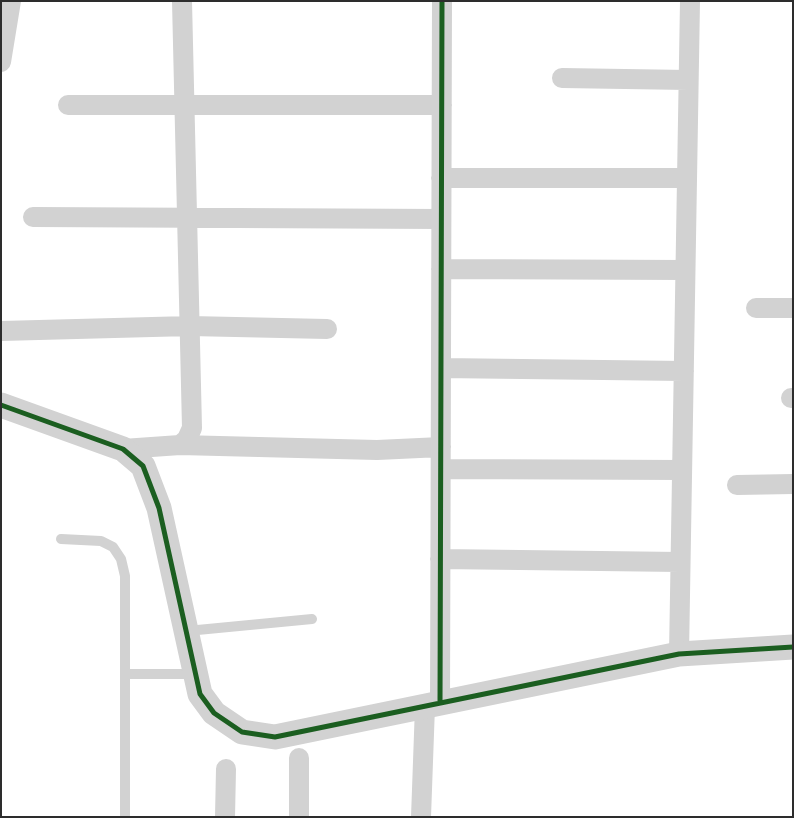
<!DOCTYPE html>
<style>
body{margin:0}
#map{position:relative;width:794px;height:818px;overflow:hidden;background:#fff;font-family:Roboto,sans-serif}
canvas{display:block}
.frame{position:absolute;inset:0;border:2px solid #2d2d2d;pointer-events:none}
</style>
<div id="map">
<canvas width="794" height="818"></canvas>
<div class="frame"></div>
</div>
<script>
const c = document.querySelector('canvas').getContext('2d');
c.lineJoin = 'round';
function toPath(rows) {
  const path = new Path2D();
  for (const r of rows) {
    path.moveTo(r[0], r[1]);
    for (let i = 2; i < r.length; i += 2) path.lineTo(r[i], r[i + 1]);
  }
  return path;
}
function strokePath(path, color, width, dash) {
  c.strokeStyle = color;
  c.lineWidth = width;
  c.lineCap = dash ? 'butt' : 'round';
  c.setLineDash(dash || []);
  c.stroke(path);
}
strokePath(toPath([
 [61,539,101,541,113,547,121,559,125,576,125,817],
 [187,631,312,619],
 [125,674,196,674]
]), '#d2d2d2', 10);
strokePath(toPath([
 [1,62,11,1],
 [562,78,688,80],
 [68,105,442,105],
 [441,178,687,178],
 [33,217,441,219],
 [441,269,685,270],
 [756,308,793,308],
 [1,331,190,326,327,329],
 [441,368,684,371],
 [791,398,793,398],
 [180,445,377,450,441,447],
 [123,449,180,445,187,439,192,428,182,1],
 [441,469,682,470],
 [737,485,793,484],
 [440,559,680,562],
 [679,654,690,1],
 [440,703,442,1],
 [299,758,299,817],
 [225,817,226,769],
 [421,817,425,706]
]), '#d2d2d2', 20);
strokePath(toPath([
 [1,405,123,449,143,466,159,508,200,694,214,713,242,732,275,737,679,654,793,647]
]), '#d2d2d2', 25);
strokePath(toPath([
 [1,405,123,449,143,466,159,508,200,694,214,713,242,732,275,737,679,654,793,647],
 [440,703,442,1]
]), '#1b5e20', 5);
</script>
